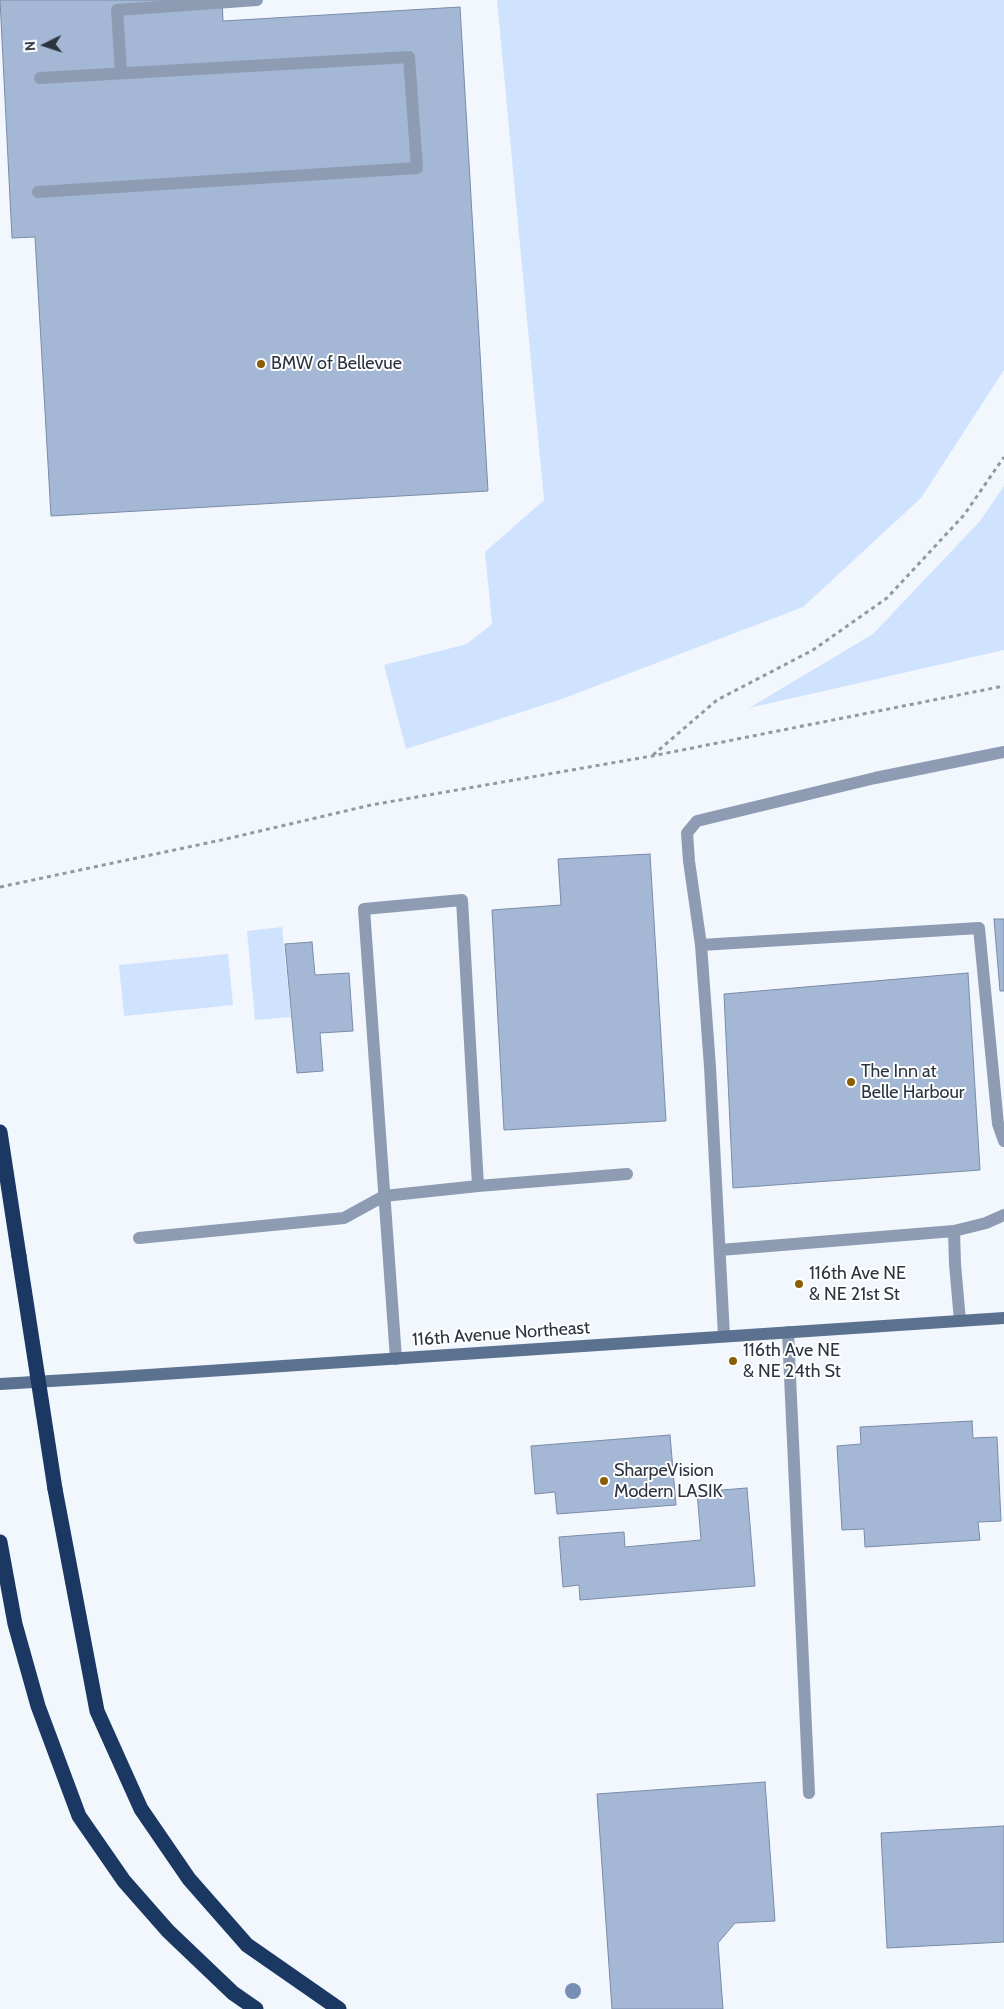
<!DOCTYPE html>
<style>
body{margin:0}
#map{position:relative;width:1004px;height:2009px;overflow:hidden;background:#f2f6fd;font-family:Cabin,sans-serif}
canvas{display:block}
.north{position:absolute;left:20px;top:20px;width:50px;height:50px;-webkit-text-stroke:4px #fff;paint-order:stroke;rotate:266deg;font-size:14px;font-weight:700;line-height:20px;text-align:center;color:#2c3440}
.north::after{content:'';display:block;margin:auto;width:18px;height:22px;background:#2c3440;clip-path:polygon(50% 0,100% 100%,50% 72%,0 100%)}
</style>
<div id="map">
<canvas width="1004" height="2009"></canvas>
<div class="north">N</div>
</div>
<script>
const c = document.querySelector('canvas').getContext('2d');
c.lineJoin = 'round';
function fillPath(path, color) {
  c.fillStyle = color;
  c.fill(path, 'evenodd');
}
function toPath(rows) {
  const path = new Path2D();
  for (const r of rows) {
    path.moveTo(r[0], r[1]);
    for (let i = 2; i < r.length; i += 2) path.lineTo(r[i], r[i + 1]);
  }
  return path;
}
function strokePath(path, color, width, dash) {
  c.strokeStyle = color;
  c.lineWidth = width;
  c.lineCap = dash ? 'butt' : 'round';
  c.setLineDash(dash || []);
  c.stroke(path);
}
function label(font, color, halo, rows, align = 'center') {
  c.font = font + ' Cabin,sans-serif';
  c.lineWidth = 4;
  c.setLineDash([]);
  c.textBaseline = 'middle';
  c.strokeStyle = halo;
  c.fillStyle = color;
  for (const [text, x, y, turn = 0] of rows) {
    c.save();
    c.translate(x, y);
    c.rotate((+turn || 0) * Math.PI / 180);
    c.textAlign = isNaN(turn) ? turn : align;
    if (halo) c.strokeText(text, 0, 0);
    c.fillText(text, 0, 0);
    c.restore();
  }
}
fillPath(toPath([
 [497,0,1004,0,1004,370,921,498,803,607,562,699,406,749,384,665,467,644,492,624,485,552,544,500],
 [1004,486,1004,650,749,708,873,634,980,521],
 [282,927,291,1017,255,1020,247,931],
 [228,954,233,1005,124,1016,119,965]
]), '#d0e3fe');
const building = toPath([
 [0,0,222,0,223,21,460,7,488,491,51,516,35,237,12,238,0,0],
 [650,854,666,1121,504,1130,492,910,561,905,558,859,650,854],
 [994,919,1004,919,1004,991,1000,991,994,919],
 [312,942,315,975,349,973,353,1031,320,1033,323,1071,297,1073,285,944,312,942],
 [968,973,980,1170,733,1188,724,994,968,973],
 [972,1421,973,1438,997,1437,1001,1521,978,1522,980,1540,865,1547,864,1529,842,1530,837,1446,861,1444,860,1427,972,1421],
 [670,1435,676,1505,557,1514,555,1492,535,1494,531,1446,670,1435],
 [747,1488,755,1586,580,1600,579,1585,563,1587,559,1537,624,1532,625,1547,701,1540,697,1492,747,1488],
 [765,1782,775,1921,735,1923,718,1943,723,2009,612,2009,597,1794,765,1782],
 [1004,1826,1004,1942,887,1948,881,1833,1004,1826]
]);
fillPath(building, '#a4b8d5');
strokePath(building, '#798ba7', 1);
strokePath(toPath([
 [653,755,717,700,813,650,887,598,964,515,1004,457],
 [0,887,226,839,371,805,652,756,1004,686]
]), '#9399a2', 3, [4, 4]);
strokePath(toPath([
 [121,72,117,10,257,0],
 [38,192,417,168,409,57,40,78],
 [701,945,979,928,998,1124,1004,1141],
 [954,1231,955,1264,960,1321],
 [139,1238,344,1218,384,1196,478,1186],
 [720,1250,954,1231,986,1223,1004,1215],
 [788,1332,809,1793],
 [724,1336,710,1067,701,945,689,861,687,833,697,821,875,778,1004,752],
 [396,1359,364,909,462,900,478,1186,627,1174]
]), '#8d9cb2', 12);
strokePath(toPath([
 [0,1384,118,1377,1004,1318]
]), '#5b7190', 12);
strokePath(toPath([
 [0,1132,19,1256],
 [55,1489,97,1711,141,1809,189,1879,247,1945,339,2009],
 [0,1542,15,1624,38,1706,79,1816,124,1881,168,1931,233,1993,256,2009]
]), '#1b3862', 15);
strokePath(toPath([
 [19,1256,55,1489]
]), '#1b3862', 15);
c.fillStyle = '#768fb3';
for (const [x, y] of [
 [573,1991]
]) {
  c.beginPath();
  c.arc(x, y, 8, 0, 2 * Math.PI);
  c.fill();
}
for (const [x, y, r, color] of [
 [261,364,5,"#8a5f01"],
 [851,1082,5,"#8a5f01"],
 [799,1284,5,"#8a5f01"],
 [733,1361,5,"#8a5f01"],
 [604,1481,5,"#8a5f01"]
]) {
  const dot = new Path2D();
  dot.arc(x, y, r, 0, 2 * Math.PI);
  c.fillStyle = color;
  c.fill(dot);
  strokePath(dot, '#fff', 2);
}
label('18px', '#2c3440', '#fff', [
 ["BMW of Bellevue",271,364],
 ["The Inn at",861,1072],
 ["Belle Harbour",861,1093],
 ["116th Ave NE",809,1274],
 ["& NE 21st St",809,1295],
 ["116th Ave NE",743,1351],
 ["& NE 24th St",743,1372],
 ["SharpeVision",614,1471],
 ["Modern LASIK",614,1492]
], 'left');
label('18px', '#2c3440', '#fff', [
 ["116th Avenue Northeast",501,1334,-4]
]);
</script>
